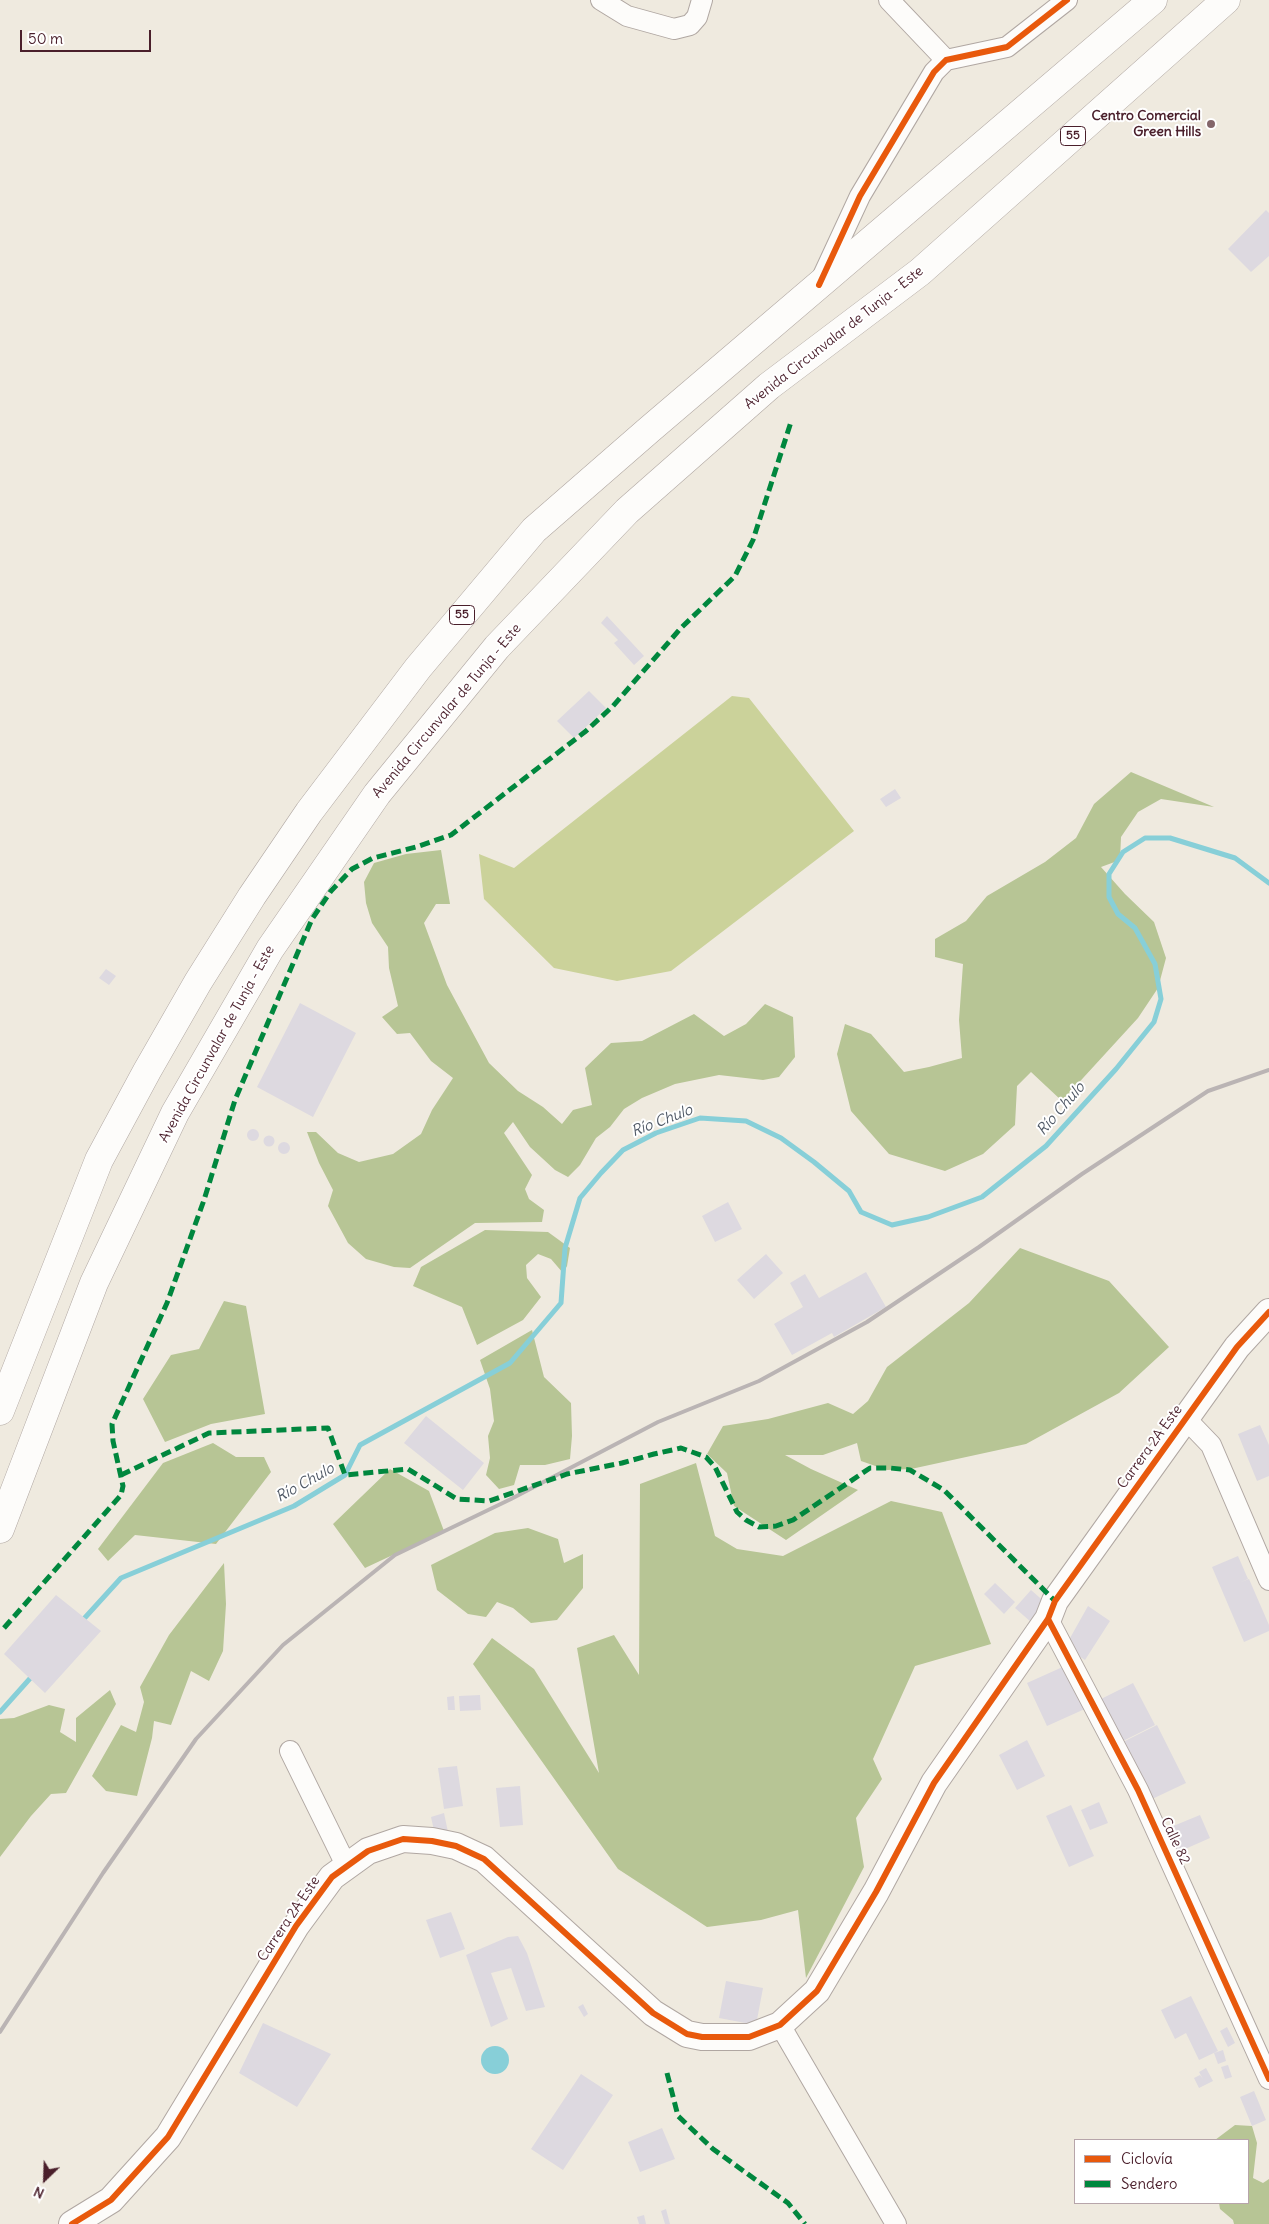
<!DOCTYPE html>
<meta charset="utf-8">
<style>
body{margin:0}
#map{position:relative;width:1269px;height:2224px;overflow:hidden;background:#efeadf;font-family:Delius,sans-serif}
canvas{display:block}
.legend{position:absolute;left:1074px;top:2139px;width:175px;height:65px;box-sizing:border-box;background:#fff;border:1px solid #b7a5aa;margin:0;padding:6px 9px;list-style:none;font-size:15px;color:#4a1f2b}
.legend li{display:flex;align-items:center;gap:10px;height:25px}
.legend b{width:25px;border:1px solid #b7a5aa}
.north{position:absolute;left:20px;top:2154px;width:50px;height:50px;-webkit-text-stroke:4px #fff;paint-order:stroke;rotate:204deg;font-size:14px;font-weight:700;line-height:20px;text-align:center;color:#4a1f2b}
.north::after{content:'';display:block;margin:auto;width:18px;height:22px;background:#4a1f2b;clip-path:polygon(50% 0,100% 100%,50% 72%,0 100%)}
.scale{position:absolute;left:20px;top:30px;width:131px;height:22px;box-sizing:border-box;border:2px solid #4a1f2b;border-top:0;padding-left:6px;font-size:15px;line-height:18px;white-space:nowrap;color:#4a1f2b;-webkit-text-stroke:4px #fff;paint-order:stroke}
</style>
<div id="map">
<canvas width="1269" height="2224"></canvas>
<ul class="legend">
<li><b style="height:6px;background:#e8590c"></b>Ciclovía</li>
<li><b style="height:6px;background:#00873e"></b>Sendero</li>
</ul>
<div class="north">N</div>
<div class="scale">50 m</div>
</div>
<script>
const c = document.querySelector('canvas').getContext('2d');
c.lineJoin = 'round';
function fillPath(path, color) {
  c.fillStyle = color;
  c.fill(path, 'evenodd');
}
function toPath(rows) {
  const path = new Path2D();
  for (const r of rows) {
    if (r.length === 3) {
      path.moveTo(r[0] + r[2], r[1]);
      path.arc(r[0], r[1], r[2], 0, 2 * Math.PI);
      continue;
    }
    path.moveTo(r[0], r[1]);
    for (let i = 2; i < r.length; i += 2) path.lineTo(r[i], r[i + 1]);
  }
  return path;
}
function strokePath(path, color, width, dash) {
  c.strokeStyle = color;
  c.lineWidth = width;
  c.lineCap = dash ? 'butt' : 'round';
  c.setLineDash(dash || []);
  c.stroke(path);
}
function label(font, color, halo, rows, align = 'center') {
  c.font = font + ' Delius,sans-serif';
  c.lineWidth = 4;
  c.setLineDash([]);
  c.textBaseline = 'middle';
  c.strokeStyle = halo;
  c.fillStyle = color;
  for (const [text, x, y, turn = 0] of rows) {
    c.save();
    c.translate(x, y);
    c.rotate((+turn || 0) * Math.PI / 180);
    c.textAlign = isNaN(turn) ? turn : align;
    if (halo) c.strokeText(text, 0, 0);
    c.fillText(text, 0, 0);
    c.restore();
  }
}
fillPath(toPath([
 [732,696,749,698,854,831,671,971,617,981,554,968,484,899,479,854,514,868]
]), '#cbd29a');
fillPath(toPath([
 [1131,772,1214,807,1161,799,1138,812,1121,837,1120,860,1101,867,1125,894,1154,922,1166,958,1158,988,1138,1018,1062,1101,1031,1072,1017,1086,1015,1125,983,1154,945,1171,889,1154,851,1111,837,1054,845,1024,871,1034,904,1072,929,1067,962,1058,959,1020,963,964,935,957,935,939,966,921,987,896,1045,862,1076,838,1094,804],
 [441,850,450,904,436,904,424,923,447,985,489,1063,518,1091,543,1107,562,1124,573,1110,592,1105,585,1068,611,1043,642,1041,694,1014,724,1036,746,1024,765,1004,793,1017,795,1057,779,1077,763,1080,719,1075,675,1084,642,1098,624,1109,610,1127,596,1138,580,1165,568,1177,555,1170,530,1147,513,1122,504,1133,532,1175,525,1189,529,1199,544,1210,542,1222,475,1223,410,1268,394,1267,366,1259,348,1243,328,1206,333,1190,319,1163,307,1132,316,1132,338,1153,359,1162,393,1154,421,1134,432,1110,453,1078,431,1061,410,1033,397,1034,382,1017,398,1006,389,968,388,947,372,923,366,903,364,882,374,863,406,854],
 [485,1230,548,1232,570,1248,567,1266,563,1273,551,1259,538,1254,526,1265,527,1278,541,1297,523,1320,477,1345,462,1307,413,1286,421,1267],
 [1020,1248,1109,1281,1169,1347,1119,1393,1026,1444,911,1469,887,1470,861,1461,857,1443,823,1455,785,1455,811,1469,858,1490,786,1540,734,1506,727,1473,707,1454,723,1426,768,1419,828,1403,853,1414,868,1401,887,1367,969,1303],
 [224,1301,246,1306,265,1414,211,1424,165,1442,143,1399,171,1355,199,1349],
 [532,1330,544,1377,571,1403,572,1436,570,1459,545,1465,520,1465,514,1485,499,1489,486,1475,490,1458,488,1436,494,1421,490,1389,480,1360],
 [213,1443,236,1457,264,1457,271,1472,216,1544,135,1535,108,1561,98,1549,163,1463],
 [696,1463,715,1536,737,1549,783,1556,891,1501,942,1512,991,1644,915,1666,873,1759,882,1779,856,1818,864,1867,806,1978,798,1910,761,1920,707,1927,618,1869,473,1664,492,1638,534,1669,599,1773,577,1648,614,1635,639,1675,640,1484],
 [390,1469,429,1491,444,1531,365,1568,333,1524],
 [528,1528,558,1539,564,1563,583,1554,583,1588,557,1620,531,1623,513,1608,497,1602,486,1617,468,1614,437,1590,431,1565,495,1533],
 [224,1563,226,1604,223,1651,209,1681,191,1671,171,1725,154,1721,152,1738,137,1796,106,1791,92,1776,121,1725,136,1732,144,1702,140,1687,169,1635],
 [110,1690,116,1704,66,1793,51,1794,31,1816,0,1857,0,1719,14,1718,49,1705,65,1709,60,1732,76,1742,76,1718],
 [1235,2125,1252,2126,1257,2143,1253,2178,1263,2183,1269,2179,1269,2224,1234,2224,1233,2220,1220,2209,1219,2203,1248,2203,1248,2140,1215,2140]
]), '#b7c595');
fillPath(toPath([
 [495,2060,14]
]), '#87cfd8');
strokePath(toPath([
 [81,1622,121,1578,294,1506,345,1475,360,1445,510,1363,561,1303,565,1248,580,1198,601,1173,623,1150,656,1133,700,1118,746,1121,781,1138,814,1162,849,1191,861,1212,892,1225,928,1217,982,1197,1046,1146,1116,1069,1154,1022,1161,999,1155,964,1135,928,1118,914,1109,897,1109,874,1123,852,1145,838,1170,838,1235,858,1269,883],
 [0,1712,34,1674]
]), '#87cfd8', 5);
fillPath(toPath([
 [1266,210,1269,213,1269,256,1251,272,1228,249],
 [607,616,644,656,634,665,614,643,618,640,601,623],
 [589,691,606,708,574,738,557,721],
 [895,789,901,798,886,807,880,799],
 [106,969,116,976,109,985,99,978],
 [300,1003,356,1033,313,1117,257,1087],
 [253,1135,6],
 [269,1141,5.5],
 [284,1148,6],
 [728,1202,742,1229,715,1242,702,1216],
 [766,1254,783,1273,754,1299,737,1280],
 [866,1272,886,1307,834,1337,832,1333,792,1355,774,1324,803,1307,790,1283,805,1274,819,1298],
 [426,1416,484,1463,463,1490,404,1443],
 [1260,1425,1269,1445,1269,1476,1257,1481,1238,1434],
 [1238,1556,1248,1579,1241,1582,1249,1579,1269,1625,1269,1631,1244,1642,1212,1567],
 [995,1583,1015,1602,1004,1614,984,1594],
 [1031,1590,1047,1604,1031,1622,1015,1608],
 [56,1595,101,1631,45,1693,4,1654],
 [1088,1606,1110,1621,1085,1660,1065,1647],
 [1067,1665,1087,1708,1047,1726,1027,1683],
 [1133,1683,1155,1725,1121,1742,1099,1700],
 [480,1695,481,1710,460,1711,459,1696],
 [454,1696,455,1710,448,1710,447,1697],
 [1157,1725,1186,1783,1150,1800,1121,1743],
 [1027,1740,1045,1776,1017,1790,999,1755],
 [457,1766,463,1806,444,1809,438,1768],
 [520,1786,523,1825,500,1827,496,1788],
 [1099,1802,1108,1823,1090,1830,1081,1810],
 [1071,1805,1094,1856,1069,1867,1046,1816],
 [444,1813,448,1832,435,1835,431,1817],
 [1200,1815,1210,1838,1176,1853,1166,1829],
 [451,1912,465,1949,440,1958,426,1920],
 [518,1936,527,1953,545,2007,526,2011,511,1968,491,1973,508,2019,491,2027,466,1955,508,1937],
 [726,1981,763,1988,756,2025,719,2018],
 [1191,1996,1218,2051,1199,2060,1186,2033,1175,2039,1161,2010],
 [583,2004,588,2014,584,2017,578,2007],
 [263,2023,331,2054,297,2107,239,2073],
 [1227,2027,1235,2043,1228,2047,1220,2031],
 [1223,2050,1226,2061,1218,2064,1214,2053],
 [1228,2065,1232,2077,1225,2079,1221,2067],
 [1206,2068,1213,2081,1199,2088,1194,2078,1200,2075,1203,2079,1199,2072],
 [581,2074,613,2095,563,2170,531,2149],
 [1254,2091,1266,2120,1252,2126,1240,2097],
 [662,2128,675,2159,640,2172,628,2142],
 [666,2209,670,2224,665,2224,661,2211],
 [644,2215,646,2224,639,2224,637,2217]
]), '#ddd9e0');
const minor = toPath([
 [601,0,627,16,674,29,690,25,697,17,702,0],
 [889,0,946,60],
 [822,278,860,196,934,72,946,60,1007,47,1067,0],
 [1186,1419,1211,1445,1269,1580],
 [1048,1619,1138,1790,1269,2079],
 [290,1751,347,1867],
 [780,2025,896,2224]
]);
const tertiary = toPath([
 [72,2224,111,2200,168,2137,296,1926,332,1877,368,1851,403,1839,432,1841,456,1846,484,1859,653,2013,687,2034,702,2037,749,2037,780,2025,817,1991,876,1892,934,1783,1048,1619,1055,1601,1237,1347,1269,1312]
]);
const trunk = toPath([
 [0,1411,99,1160,147,1071,198,982,252,896,309,812,418,668,534,530,650,429,1153,0],
 [0,1529,94,1283,175,1113,270,949,377,794,497,647,627,511,769,386,920,272,1226,0]
]);
strokePath(minor, '#b0a7a2', 22);
strokePath(tertiary, '#b0a7a2', 28);
strokePath(trunk, '#b0a7a2', 29);
strokePath(minor, '#fdfcfa', 20);
strokePath(tertiary, '#fdfcfa', 26);
strokePath(trunk, '#fdfcfa', 28);
strokePath(toPath([
 [0,2032,103,1873,196,1739,283,1645,395,1555,511,1499,658,1422,759,1381,867,1322,979,1247,1082,1174,1208,1091,1269,1070]
]), '#bab4b4', 4);
strokePath(toPath([
 [121,1475,209,1433,328,1428,345,1475,408,1469,457,1499,489,1501,567,1474,622,1463,654,1454,681,1448,706,1457,715,1467,737,1512,746,1520,759,1527,776,1526,793,1520,870,1468,890,1468,910,1470,944,1490,1055,1601],
 [4,1628,121,1495,123,1486,113,1441,112,1424,167,1303,204,1200,235,1100,312,919,331,891,352,869,373,858,416,847,451,835,586,731,613,706,681,628,735,576,753,540,791,422],
 [667,2073,678,2116,713,2149,788,2203,805,2224]
]), '#00873e', 5, [10, 5]);
strokePath(toPath([
 [819,285,860,196,934,72,946,60,1007,47,1067,0],
 [1048,1619,1138,1790,1269,2079],
 [72,2224,111,2200,168,2137,296,1926,332,1877,368,1851,403,1839,432,1841,456,1846,484,1859,653,2013,687,2034,702,2037,749,2037,780,2025,817,1991,876,1892,934,1783,1048,1619,1055,1601,1237,1347,1269,1312]
]), '#e8590c', 6);
for (const [x, y, r, color] of [
 [1211,124,5,"#84666a"]
]) {
  const dot = new Path2D();
  dot.arc(x, y, r, 0, 2 * Math.PI);
  c.fillStyle = color;
  c.fill(dot);
  strokePath(dot, '#fff', 2);
}
for (const [x, y, w] of [
 [1073,136,25],
 [462,615,25]
]) {
  const box = new Path2D();
  box.roundRect(x - w / 2, y - 9.5, w, 19, 4);
  c.fillStyle = '#fff';
  c.fill(box);
  strokePath(box, '#4a1f2b', 1);
}
label('bold 12px', '#4a1f2b', null, [
 ["55",1073,136],
 ["55",462,615]
]);
label('bold 14px', '#4a1f2b', '#fff', [
 ["Centro Comercial",1201,116],
 ["Green Hills",1201,132]
], 'right');
label('14px', '#4a1f2b', '#fff', [
 ["Avenida Circunvalar de Tunja - Este",834,338,-38],
 ["Avenida Circunvalar de Tunja - Este",447,711,-50],
 ["Avenida Circunvalar de Tunja - Este",217,1044,-61],
 ["Carrera 2A Este",1150,1447,-54],
 ["Calle 82",1175,1841,65],
 ["Carrera 2A Este",289,1919,-56]
]);
label('italic 15px', '#505966', '#fff', [
 ["Río Chulo",1061,1109,-49],
 ["Río Chulo",662,1121,-21],
 ["Río Chulo",305,1483,-29]
]);
</script>
